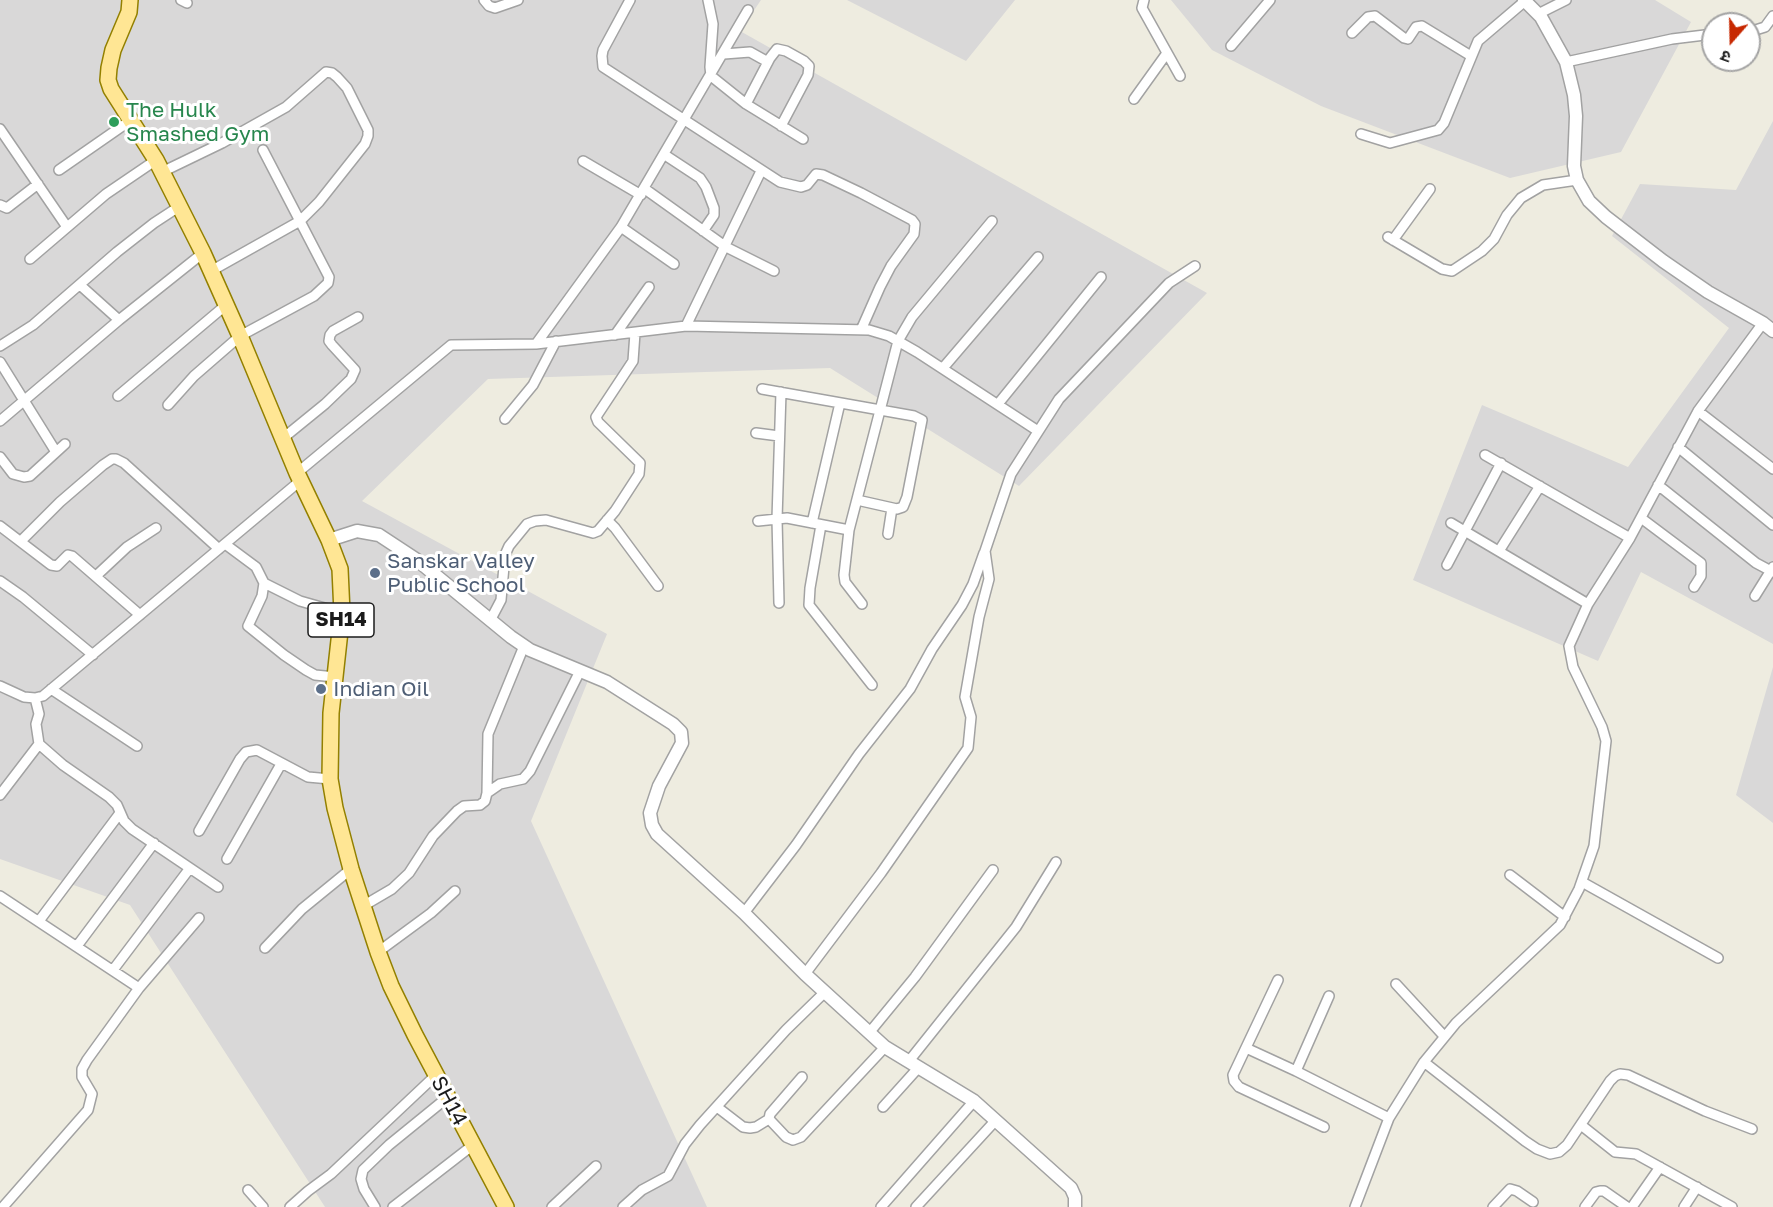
<!DOCTYPE html>
<meta charset="utf-8">
<style>
body{margin:0}
#map{position:relative;width:1773px;height:1207px;overflow:hidden;background:#eeece0;font-family:"Golos Text","Noto Sans Devanagari",sans-serif}
canvas{display:block}
.north{position:absolute;left:1701px;top:12px;width:60px;height:60px;box-sizing:border-box;background:#fff;border:2px solid #a4a4a4;border-radius:50%;rotate:200deg;font-size:16px;font-weight:700;line-height:24px;text-align:center;color:#1b1b1b}
.north::after{content:'';display:block;margin:auto;width:21px;height:27px;background:#c72800;clip-path:polygon(50% 0,100% 100%,50% 72%,0 100%)}
</style>
<div id="map">
<canvas width="1773" height="1207"></canvas>
<div class="north">उ</div>
</div>
<script>
const c = document.querySelector('canvas').getContext('2d');
c.lineJoin = 'round';
function fillPath(path, color) {
  c.fillStyle = color;
  c.fill(path, 'evenodd');
}
function toPath(rows) {
  const path = new Path2D();
  for (const r of rows) {
    path.moveTo(r[0], r[1]);
    for (let i = 2; i < r.length; i += 2) path.lineTo(r[i], r[i + 1]);
  }
  return path;
}
function strokePath(path, color, width, dash) {
  c.strokeStyle = color;
  c.lineWidth = width;
  c.lineCap = dash ? 'butt' : 'round';
  c.setLineDash(dash || []);
  c.stroke(path);
}
function label(font, color, halo, rows, align = 'center') {
  c.font = font + ' "Golos Text",sans-serif';
  c.lineWidth = 6;
  c.setLineDash([]);
  c.textBaseline = 'middle';
  c.strokeStyle = halo;
  c.fillStyle = color;
  for (const [text, x, y, turn = 0] of rows) {
    c.save();
    c.translate(x, y);
    c.rotate((+turn || 0) * Math.PI / 180);
    c.textAlign = isNaN(turn) ? turn : align;
    if (halo) c.strokeText(text, 0, 0);
    c.fillText(text, 0, 0);
    c.restore();
  }
}
fillPath(toPath([
 [0,0,761,0,740,31,1207,293,1019,486,830,368,488,379,362,501,607,634,531,821,707,1207,325,1207,130,905,0,859],
 [847,0,1015,0,966,61],
 [1171,0,1655,0,1691,22,1621,152,1510,178,1321,106,1212,50],
 [1773,121,1773,644,1641,572,1598,661,1413,580,1482,405,1628,467,1729,328,1612,236,1640,184,1736,190],
 [1773,667,1773,823,1736,795]
]), '#d9d8d8');
const minor = toPath([
 [181,0,187,3],
 [484,0,489,6,495,8,518,0],
 [630,0,603,50,602,56,603,67,780,182,801,187,807,185,816,174,823,175,861,193,912,220,915,224,914,234,891,266,880,287,861,330],
 [708,0,713,24,710,67,711,76,746,104,803,139],
 [1144,0,1142,8,1180,76],
 [1538,14,1566,0],
 [1749,32,1765,27,1773,16],
 [1352,33,1368,17,1375,16,1404,38,1408,39,1416,27,1422,26,1471,56],
 [1231,46,1270,0],
 [724,54,750,52,768,62],
 [1566,62,1672,39,1713,34],
 [1134,99,1167,53],
 [746,104,770,58,777,49,786,51,804,61,809,66,808,75,781,126],
 [0,129,67,227],
 [1361,134,1390,143,1438,130,1444,123,1478,41,1525,1],
 [665,155,700,178,706,187,714,208,714,215,703,231],
 [583,161,641,195],
 [59,170,131,120],
 [162,172,222,143,286,107,326,72,332,73,337,77,347,88,368,130,368,136,365,144,319,202,300,221,211,271],
 [645,189,726,247,774,271],
 [0,205,7,208,38,184],
 [621,227,674,264],
 [1388,237,1442,269,1452,271,1482,251,1494,239,1507,215,1521,198,1543,185,1577,180],
 [1393,240,1430,189],
 [30,259,106,194,156,160],
 [80,285,119,320],
 [686,326,761,171],
 [615,335,649,287],
 [536,344,621,227,748,10],
 [0,346,33,325,117,252,154,223,180,206],
 [0,362,56,452],
 [943,368,1038,257],
 [762,389,914,416,922,420,907,497,903,507,897,509,857,500],
 [118,396,226,305],
 [998,404,1101,277],
 [168,405,194,376,240,336,314,296,328,283,329,277,263,150],
 [1698,411,1773,469],
 [505,419,533,385,556,341],
 [0,421,119,320,203,253],
 [756,433,779,436],
 [282,439,325,404,351,379,355,370,332,345,329,341,330,335,333,331,358,317],
 [1678,447,1773,525],
 [1485,455,1630,538],
 [0,457,13,474,24,477,30,476,65,444],
 [297,473,451,345,536,344,686,326,869,330,889,336,917,352,1038,431],
 [1658,485,1756,563,1773,572],
 [1641,518,1701,563,1701,576,1694,587],
 [607,520,615,528,658,586],
 [758,521,787,518,849,530],
 [812,523,840,403],
 [1451,523,1588,604],
 [821,525,810,588,809,605,872,685],
 [0,526,51,565,57,566,68,555,72,556,140,615],
 [888,534,892,508],
 [21,541,60,502,103,465,112,459,116,459,124,463,219,549],
 [225,544,256,567,264,583,262,596,248,626,284,655,306,670,315,675,335,677],
 [1499,551,1540,486],
 [1447,565,1501,463],
 [96,576,127,547,156,528],
 [0,581,23,597,93,655],
 [264,583,300,601,342,613],
 [1755,596,1773,567],
 [779,603,777,519,781,392],
 [862,604,845,582,844,575,849,530,898,341,912,317,992,221],
 [491,619,501,600,505,555,509,546,527,524,535,521,546,520,593,533,598,531,615,511,639,474,640,463,598,422,596,417,633,361,635,333],
 [0,686,24,697,35,698,43,696,300,481],
 [51,689,137,746],
 [35,698,39,714,36,724,39,744,63,765,109,797,117,805,124,821,132,829,218,887],
 [487,793,500,784,523,779,530,771,580,671],
 [0,795,39,744],
 [199,831,240,759,246,752,257,750,308,777,330,779],
 [227,859,281,764],
 [1510,875,1565,917],
 [1582,882,1718,958],
 [0,896,139,988],
 [363,906,392,889,409,873,433,836,457,811,464,806,480,805,485,801,487,793,488,734,524,646],
 [744,913,796,845,859,754,910,689,932,649,962,605,973,584,984,553],
 [39,921,120,813],
 [77,946,154,843],
 [265,948,302,909,351,869],
 [378,952,431,913,455,891],
 [113,970,190,868],
 [805,974,881,873,968,748,971,717,965,697,979,617,989,579,985,551,1011,474,1059,399,1169,283,1195,266],
 [1278,980,1233,1075,1234,1081,1239,1087,1324,1127],
 [1396,984,1444,1036],
 [869,1033,915,977,993,870],
 [1246,1048,1296,1071,1389,1118],
 [909,1061,1016,927,1056,862],
 [1424,1062,1525,1141,1537,1149,1550,1154,1559,1152,1567,1145,1610,1081,1615,1076,1620,1074,1628,1075,1705,1111,1752,1129],
 [1296,1071,1329,996],
 [802,1077,770,1114,769,1119,786,1137,793,1140,801,1137,885,1047],
 [717,1107,743,1127,750,1128,756,1127,769,1119],
 [883,1107,919,1067],
 [1581,1125,1615,1152,1636,1154,1732,1207],
 [248,1190,263,1207],
 [3,1207,88,1110,92,1094,82,1077,82,1069,87,1060,139,988,199,918],
 [290,1207,308,1191,331,1174,436,1075],
 [375,1207,364,1189,361,1179,363,1170,389,1145,448,1097],
 [393,1207,473,1145],
 [552,1207,596,1166],
 [623,1207,642,1190,668,1176,685,1144,700,1125,786,1030,825,992],
 [881,1207,974,1101],
 [916,1207,996,1120],
 [1355,1207,1389,1118,1424,1062,1456,1023,1560,925,1579,889,1594,846,1606,741,1602,727,1573,667,1569,646,1588,604,1630,538,1698,411,1763,323],
 [1493,1207,1510,1189,1517,1191,1533,1202],
 [1585,1207,1596,1192,1600,1191,1604,1191,1627,1207],
 [1632,1207,1660,1167],
 [1684,1207,1697,1187]
]);
const tertiary = toPath([
 [1524,0,1541,17,1566,62,1574,95,1576,116,1574,166,1577,180,1589,201,1606,217,1663,261,1708,292,1763,323,1773,331],
 [329,540,357,531,379,535,417,560,511,637,530,650,607,682,673,724,681,732,682,743,659,786,650,813,652,825,657,834,744,913,805,974,885,1047,974,1101,1071,1188,1075,1197,1075,1207]
]);
const primary = toPath([
 [130,0,129,12,113,50,109,68,108,80,111,89,156,160,203,253,240,336,297,473,329,540,340,569,342,613,331,713,330,779,335,808,351,869,378,952,391,986,415,1035,506,1207]
]);
strokePath(minor, '#a2a2a2', 12);
strokePath(tertiary, '#a2a2a2', 15);
strokePath(primary, '#938000', 18);
strokePath(minor, '#fff', 9);
strokePath(tertiary, '#fff', 12);
strokePath(primary, '#ffe694', 15);
for (const [x, y, r, color] of [
 [114,122,6,"#2e9e5b"],
 [375,573,6,"#5c6f8a"],
 [321,689,6,"#5c6f8a"]
]) {
  const dot = new Path2D();
  dot.arc(x, y, r, 0, 2 * Math.PI);
  c.fillStyle = color;
  c.fill(dot);
  strokePath(dot, '#fff', 2);
}
for (const [x, y, w] of [
 [341,620,66]
]) {
  const box = new Path2D();
  box.roundRect(x - w / 2, y - 17, w, 34, 4.5);
  c.fillStyle = '#fff';
  c.fill(box);
  strokePath(box, '#1b1b1b', 1.5);
}
label('bold 20px', '#1b1b1b', null, [
 ["SH14",341,620]
]);
label('21px', '#27864d', '#fff', [
 ["The Hulk",126,110],
 ["Smashed Gym",126,134]
], 'left');
label('21px', '#4e5e75', '#fff', [
 ["Sanskar Valley",387,561],
 ["Public School",387,585],
 ["Indian Oil",333,689]
], 'left');
label('21px', '#1b1b1b', '#fff', [
 ["SH14",449,1101,62]
]);
</script>
